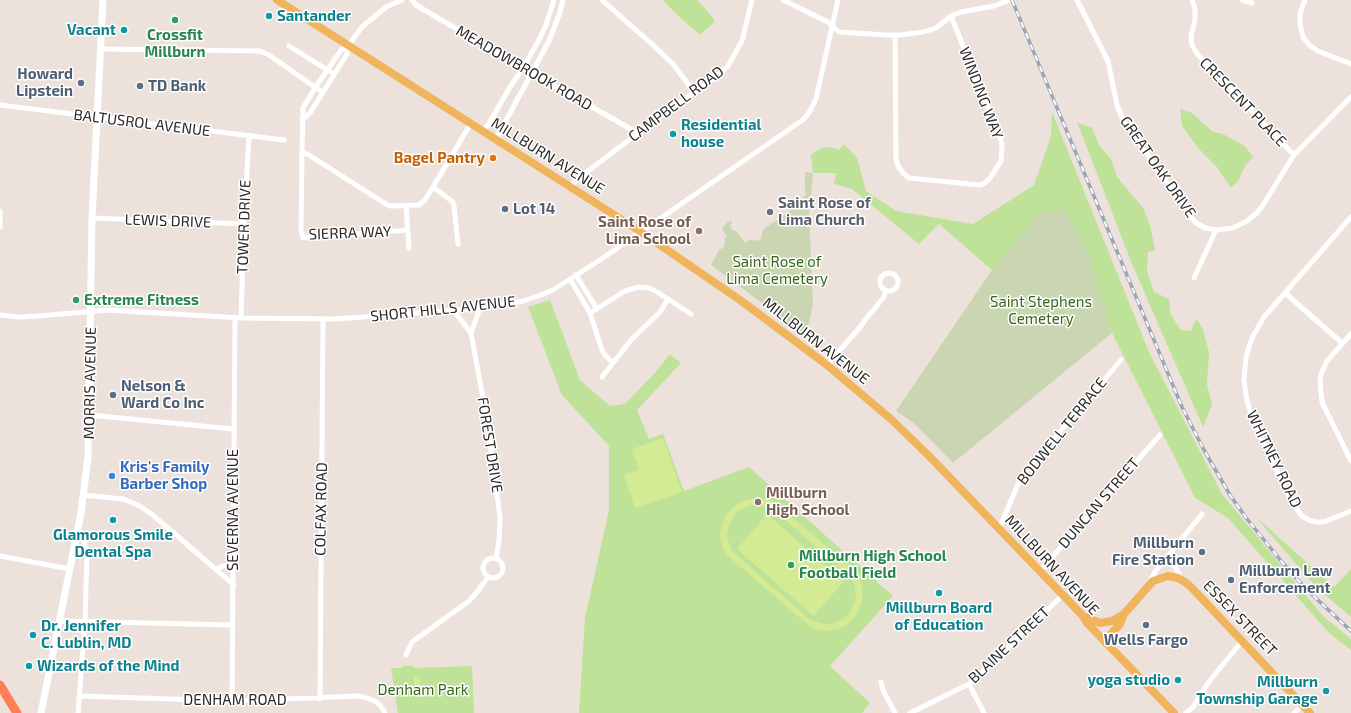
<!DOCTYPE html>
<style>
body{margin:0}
canvas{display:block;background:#ece2db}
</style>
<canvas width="1351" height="713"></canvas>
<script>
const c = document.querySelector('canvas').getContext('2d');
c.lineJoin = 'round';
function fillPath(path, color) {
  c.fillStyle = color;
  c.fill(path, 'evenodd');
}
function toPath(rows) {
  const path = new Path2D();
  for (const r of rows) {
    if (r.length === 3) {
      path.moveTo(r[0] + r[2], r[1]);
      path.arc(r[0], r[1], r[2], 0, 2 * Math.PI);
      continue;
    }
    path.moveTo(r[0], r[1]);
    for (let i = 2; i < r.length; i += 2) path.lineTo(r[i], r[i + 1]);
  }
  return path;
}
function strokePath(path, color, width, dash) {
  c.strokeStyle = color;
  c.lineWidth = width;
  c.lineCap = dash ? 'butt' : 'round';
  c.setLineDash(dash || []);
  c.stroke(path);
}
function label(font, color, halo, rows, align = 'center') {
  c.font = font + ' "Exo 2",sans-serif';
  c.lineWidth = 3;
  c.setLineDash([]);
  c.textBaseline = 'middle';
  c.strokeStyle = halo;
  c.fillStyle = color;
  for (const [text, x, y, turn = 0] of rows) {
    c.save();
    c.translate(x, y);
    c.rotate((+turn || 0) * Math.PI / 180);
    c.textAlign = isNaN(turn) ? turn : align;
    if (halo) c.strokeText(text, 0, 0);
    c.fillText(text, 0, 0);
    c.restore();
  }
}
fillPath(toPath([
 [663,0,697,0,706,9,715,21,700,35,675,13],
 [1180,109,1192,113,1213,132,1223,134,1245,146,1253,157,1245,166,1238,181,1231,188,1217,167,1198,148,1182,126],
 [1052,112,1149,352,1222,494,1323,616,1351,639,1351,650,1329,633,1228,518,1195,498,1112,333,1089,253,1040,213,992,270,939,224,919,244,852,189,834,184,836,173,813,173,811,155,821,148,830,147,839,150,844,144,857,158,866,191,896,211,973,224,1034,185,1051,136],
 [1077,122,1092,128,1099,145,1111,159,1117,177,1143,208,1150,225,1155,250,1148,252,1147,271,1154,292,1169,299,1171,315,1181,330,1191,331,1196,319,1202,327,1209,352,1207,384,1212,405,1203,427,1132,264],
 [550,300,580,380,610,406,625,404,654,374,670,354,681,363,637,410,649,439,663,434,684,491,749,467,893,596,830,666,870,703,862,713,579,713,585,618,609,510,609,446,562,395,528,307],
 [1255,516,1334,587,1351,569,1351,617,1317,588],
 [402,666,413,666,413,668,472,666,474,713,398,713,391,668,402,668]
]), '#bee297');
fillPath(toPath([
 [805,172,813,173,809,213,813,304,806,336,711,265,719,250,723,248,725,243,724,239,727,236,722,228,730,220,732,222,730,225,732,230,736,231,745,243,751,239,754,241,761,239,762,233,765,228,789,212,793,204,806,195,805,189],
 [1065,210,1089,253,1112,333,953,463,915,424,896,411,992,270,1040,213]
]), '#cad6b2');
fillPath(toPath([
 [663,438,682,492,635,508,624,475,639,470,632,449],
 [758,498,768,500,778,505,853,569,857,575,862,587,862,601,857,614,848,624,842,628,829,631,815,629,809,626,727,555,722,546,720,535,722,525,726,515,737,504,747,500],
 [752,505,764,506,774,510,851,578,855,587,856,597,851,611,844,619,835,623,825,624,810,620,732,551,728,540,727,534,730,523,733,517,741,509],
 [767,514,844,581,814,616,737,549],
 [414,677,420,677,420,691,414,691]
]), '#d4ea93');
strokePath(toPath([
 [402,0,386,7,362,27,348,46,341,50,315,88,303,108,302,152,309,155,389,206,419,205,425,200,433,187,471,123],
 [412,0,416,5,523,68,638,133],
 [602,0,654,46,673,64,694,92],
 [783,0,828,22,839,32,887,35,899,35,924,32,936,28,951,16,961,12,994,6,1010,0],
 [1077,0,1108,61,1117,105,1122,118,1192,218,1195,222,1205,228,1216,230,1233,228,1247,221,1257,213,1263,205,1294,155,1351,97],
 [1192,0,1195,9,1195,20,1191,36,1192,45,1198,55,1294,155],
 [1242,0,1252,3],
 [1305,0,1300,13,1300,24,1303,37,1309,45,1318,51,1351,64],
 [895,35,896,159,898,166,904,174,909,178,980,185,985,183,990,178,1001,161,1002,144,999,135,951,16],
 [289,46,334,74],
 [101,49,260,51,269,55,322,92],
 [0,105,284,140],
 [302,120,310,113,347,54,348,46],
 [482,131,488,125,510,87,523,68,540,38,546,25,554,0],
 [496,139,549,41,559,15,563,0],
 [302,152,301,231,303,238,408,230],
 [433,187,453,202,454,206,458,244],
 [571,187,575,181,638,133,719,74,728,66,742,41,752,0],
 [406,206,409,248],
 [0,211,0,227],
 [1351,217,1264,317,1253,336,1249,347,1246,357,1244,380,1247,402,1254,423,1292,502,1302,516,1309,520,1316,522,1324,522,1351,511],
 [92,218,244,224],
 [889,282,9],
 [576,275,597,309],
 [1194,278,1216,230],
 [570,279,590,313,602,350,605,355,613,363],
 [1285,293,1342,343],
 [480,308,471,333,488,425,500,518,499,541,496,558],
 [454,311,471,333],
 [590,313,625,291,638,287,648,288,654,290,691,314],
 [0,315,18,317,38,316,108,310,241,318,336,319,480,308,523,301,541,295,553,290,603,258,804,119,810,111,816,99,838,0],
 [241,318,244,224,249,136],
 [1351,334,1327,361,1321,374,1320,383,1322,402,1351,461],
 [827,365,861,326,865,320,884,297,886,290],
 [602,377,632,339,660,312,668,299],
 [89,415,233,429],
 [83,495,123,499,140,506,154,516,234,585],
 [998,527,1002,522,1021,477,1121,360],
 [78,528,84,541,87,553,85,622,78,713],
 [0,556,70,569],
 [493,568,10],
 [1166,558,1176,568,1181,579],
 [216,569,234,562],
 [1039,572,1160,435],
 [1149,583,1155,572,1202,514],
 [60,621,233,625],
 [406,655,412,642,469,601,477,592,488,577],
 [881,682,883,690,895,713],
 [969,684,984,713],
 [79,696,232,701,358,696,364,697,375,701,380,705,385,713],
 [320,699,323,319],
 [232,701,235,318],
 [910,713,969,684,1063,595],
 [1186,713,1193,707,1208,683,1242,641],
 [1294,713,1303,705]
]), '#fff', 5);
strokePath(toPath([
 [41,713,81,513,88,457,92,218,103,0]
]), '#fff', 7);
strokePath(toPath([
 [277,0,641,232,740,300,827,365,892,420,929,456,1083,616,1087,623,1174,713],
 [1083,616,1100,623,1112,621,1124,614,1153,581,1168,576,1178,578,1185,582,1192,588,1310,713],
 [1106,643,1111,634,1120,624,1124,614]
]), '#f0b45c', 8);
strokePath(toPath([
 [0,685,17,713]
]), '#fe8054', 9);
const rail = toPath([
 [1012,0,1182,407,1204,450,1230,495,1247,519,1282,562,1306,589,1351,631]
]);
strokePath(rail, '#9ea5b4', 3.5);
strokePath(rail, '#fff', 2, [6]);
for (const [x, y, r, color] of [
 [269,16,4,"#0f9aa8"],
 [175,20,4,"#2e9e5b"],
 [124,30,4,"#0f9aa8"],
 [81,83,4,"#5c6f8a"],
 [140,86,4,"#5c6f8a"],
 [673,134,4,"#0f9aa8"],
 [493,158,4,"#e8710a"],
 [505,209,4,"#5c6f8a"],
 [770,212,4,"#6b7280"],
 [699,231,4,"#8d6e63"],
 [76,300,4,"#2e9e5b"],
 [113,395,4,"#5c6f8a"],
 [112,476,4,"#3f7fe0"],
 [758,502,4,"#8d6e63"],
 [113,520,4,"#0f9aa8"],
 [1202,552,4,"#5c6f8a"],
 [791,565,4,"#2e9e5b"],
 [1231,580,4,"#5c6f8a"],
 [939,593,4,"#0f9aa8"],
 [1146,625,4,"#5c6f8a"],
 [33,635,4,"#0f9aa8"],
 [29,666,4,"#0f9aa8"],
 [1178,680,4,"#0f9aa8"],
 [1326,691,4,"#0f9aa8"]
]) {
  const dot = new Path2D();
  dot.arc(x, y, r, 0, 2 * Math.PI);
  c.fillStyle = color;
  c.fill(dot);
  strokePath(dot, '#fff', 1.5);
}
label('bold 15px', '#0d838f', '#fff', [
 ["Santander",277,16],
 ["Vacant",116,30,"right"],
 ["Residential",681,125],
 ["house",681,142],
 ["Glamorous Smile",113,535,"center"],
 ["Dental Spa",113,552,"center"],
 ["Millburn Board",939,608,"center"],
 ["of Education",939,625,"center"],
 ["Dr. Jennifer",41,626],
 ["C. Lublin, MD",41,643],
 ["Wizards of the Mind",37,666],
 ["yoga studio",1170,680,"right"],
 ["Millburn",1318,682,"right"],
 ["Township Garage",1318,699,"right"]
], 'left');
label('bold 15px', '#27864d', '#fff', [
 ["Crossfit",175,35,"center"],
 ["Millburn",175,52,"center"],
 ["Extreme Fitness",84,300],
 ["Millburn High School",799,556],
 ["Football Field",799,573]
], 'left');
label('15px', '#292929', '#fff', [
 ["MEADOWBROOK ROAD",524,68,30],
 ["WINDING WAY",981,93,69],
 ["CRESCENT PLACE",1243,102,46],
 ["CAMPBELL ROAD",676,104,-37],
 ["BALTUSROL AVENUE",142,123,7],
 ["MILLBURN AVENUE",548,156,32],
 ["GREAT OAK DRIVE",1158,167,55],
 ["LEWIS DRIVE",168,221,2],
 ["TOWER DRIVE",244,227,-88],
 ["SIERRA WAY",350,233,-2],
 ["SHORT HILLS AVENUE",443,309,-6],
 ["MILLBURN AVENUE",816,341,38],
 ["MORRIS AVENUE",90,383,-89],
 ["BODWELL TERRACE",1062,431,-51],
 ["FOREST DRIVE",490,445,81],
 ["WHITNEY ROAD",1274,459,64],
 ["DUNCAN STREET",1099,503,-49],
 ["COLFAX ROAD",321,509,-89],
 ["SEVERNA AVENUE",233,510,-90],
 ["MILLBURN AVENUE",1052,565,47],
 ["ESSEX STREET",1240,618,46],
 ["BLAINE STREET",1009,645,-43],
 ["DENHAM ROAD",235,700]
]);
label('bold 15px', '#4e5e75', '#fff', [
 ["Howard",73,74,"right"],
 ["Lipstein",73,91,"right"],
 ["TD Bank",148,86],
 ["Lot 14",513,209],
 ["Nelson &",121,386],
 ["Ward Co Inc",121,403],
 ["Millburn",1194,543,"right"],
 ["Fire Station",1194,560,"right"],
 ["Millburn Law",1239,571],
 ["Enforcement",1239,588],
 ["Wells Fargo",1146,640,"center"]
], 'left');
label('bold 15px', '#c56008', '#fff', [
 ["Bagel Pantry",485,158]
], 'right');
label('bold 15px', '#5b616d', '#fff', [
 ["Saint Rose of",778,203],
 ["Lima Church",778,220]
], 'left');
label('bold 15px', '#785e54', '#fff', [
 ["Saint Rose of",691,222],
 ["Lima School",691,239],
 ["Millburn",766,493,"left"],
 ["High School",766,510,"left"]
], 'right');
label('15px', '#37661a', '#fff', [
 ["Saint Rose of",777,262],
 ["Lima Cemetery",777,279],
 ["Saint Stephens",1041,302],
 ["Cemetery",1041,319],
 ["Denham Park",423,690]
]);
label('bold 15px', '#366cbe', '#fff', [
 ["Kris's Family",120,467],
 ["Barber Shop",120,484]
], 'left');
</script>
